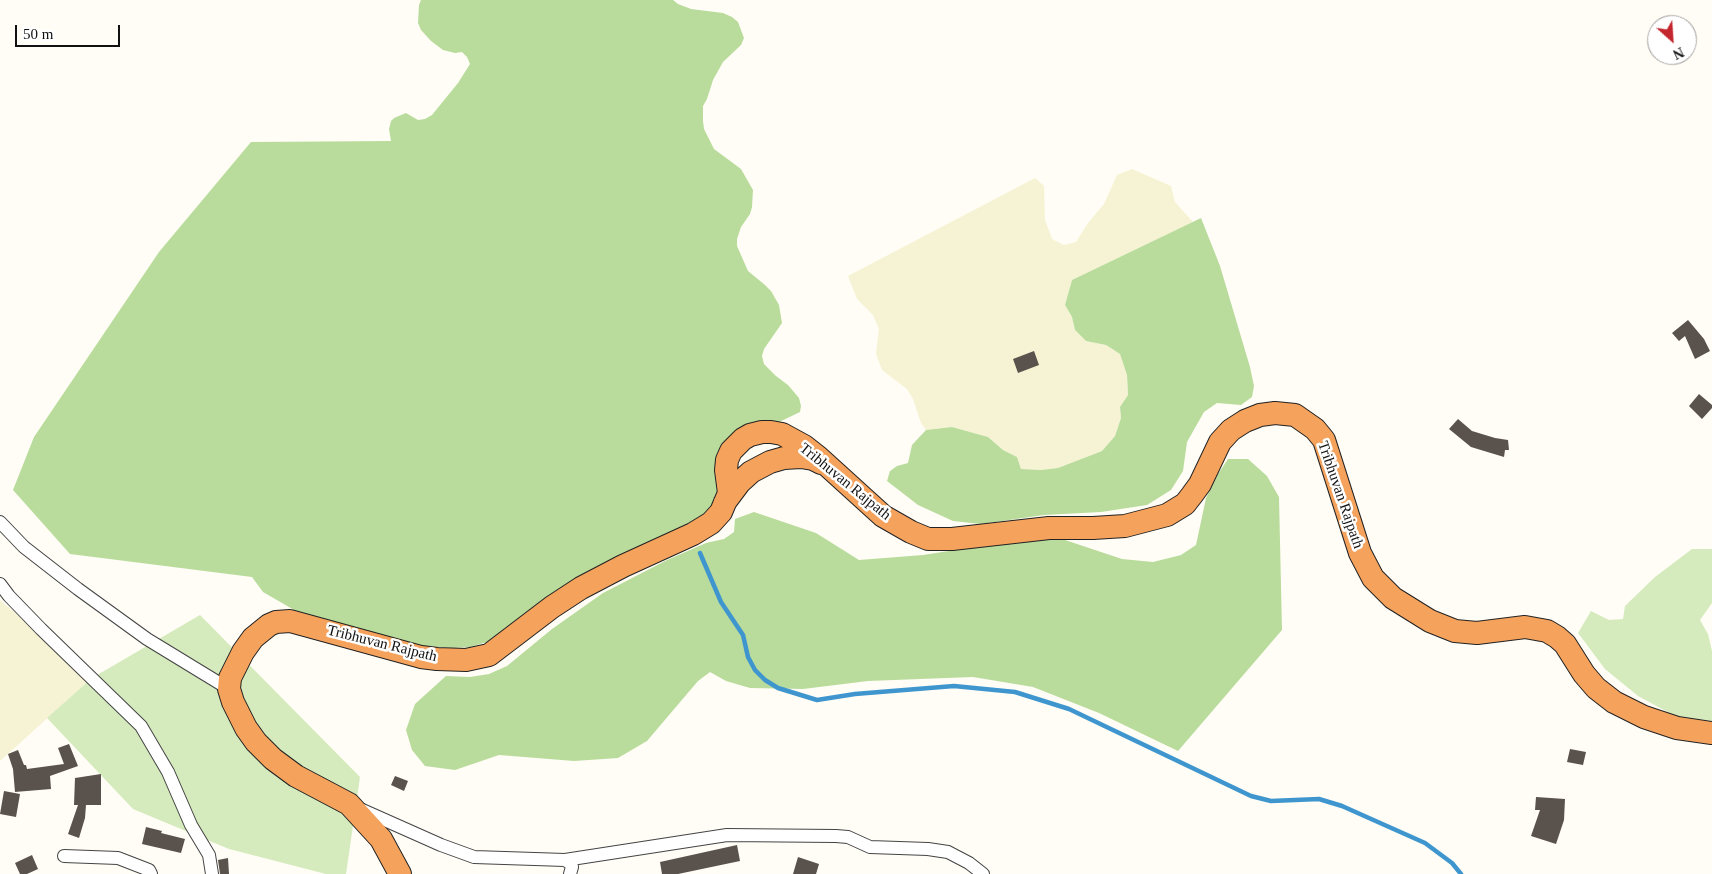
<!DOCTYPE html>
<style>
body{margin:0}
#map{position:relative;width:1712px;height:874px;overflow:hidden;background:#fffdf5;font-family:Georgia,serif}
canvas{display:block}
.north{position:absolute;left:1647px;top:15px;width:50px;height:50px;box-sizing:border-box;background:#fff;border:1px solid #a0a0a0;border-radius:50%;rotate:154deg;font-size:14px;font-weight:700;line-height:20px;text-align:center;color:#111}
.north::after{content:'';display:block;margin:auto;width:18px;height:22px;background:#c4262e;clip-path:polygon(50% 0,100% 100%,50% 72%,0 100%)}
.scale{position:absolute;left:15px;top:25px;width:105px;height:22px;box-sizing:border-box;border:2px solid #111;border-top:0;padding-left:6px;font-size:15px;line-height:18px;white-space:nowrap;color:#111;-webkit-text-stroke:4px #fff;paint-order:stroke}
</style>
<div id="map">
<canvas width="1712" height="874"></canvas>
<div class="north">N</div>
<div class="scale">50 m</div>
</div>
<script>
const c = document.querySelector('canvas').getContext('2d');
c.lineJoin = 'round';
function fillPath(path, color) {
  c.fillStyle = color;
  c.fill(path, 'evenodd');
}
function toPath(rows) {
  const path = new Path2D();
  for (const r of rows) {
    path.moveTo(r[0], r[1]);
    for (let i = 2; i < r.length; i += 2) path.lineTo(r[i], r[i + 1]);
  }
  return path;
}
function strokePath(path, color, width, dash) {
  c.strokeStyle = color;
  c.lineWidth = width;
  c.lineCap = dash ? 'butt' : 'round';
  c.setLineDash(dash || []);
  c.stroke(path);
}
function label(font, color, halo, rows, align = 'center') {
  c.font = font + ' Georgia,serif';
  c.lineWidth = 5;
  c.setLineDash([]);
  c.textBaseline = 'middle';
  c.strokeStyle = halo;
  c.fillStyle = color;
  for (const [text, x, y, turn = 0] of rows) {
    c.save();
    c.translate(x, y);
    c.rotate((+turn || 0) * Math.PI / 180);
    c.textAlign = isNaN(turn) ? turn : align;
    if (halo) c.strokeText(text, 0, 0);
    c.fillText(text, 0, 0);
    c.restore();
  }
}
fillPath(toPath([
 [1132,169,1171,186,1175,202,1193,222,1072,280,1065,305,1072,317,1075,330,1086,341,1106,345,1120,354,1127,375,1128,395,1120,407,1121,418,1115,436,1102,451,1058,468,1041,470,1021,469,1017,457,1003,450,988,437,952,427,926,430,921,423,913,399,907,389,882,370,876,354,879,329,873,315,857,299,848,276,1035,178,1044,186,1045,220,1052,239,1064,245,1076,242,1088,223,1104,204,1117,175],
 [0,600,92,678,0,761]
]), '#f6f3d4');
fillPath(toPath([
 [1692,549,1712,549,1712,603,1700,620,1708,634,1712,651,1712,721,1675,716,1638,696,1605,669,1578,633,1591,611,1609,620,1623,619,1625,606,1655,577],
 [200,615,360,777,346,874,326,874,229,849,133,809,47,718,92,678]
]), '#d5ebbd');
fillPath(toPath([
 [421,0,673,0,678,4,691,9,723,13,732,17,738,22,744,38,741,45,723,62,713,80,707,99,703,106,703,121,704,129,714,149,741,169,753,190,752,207,750,214,741,227,737,239,737,246,748,271,765,285,771,291,779,305,782,323,764,349,762,356,764,364,776,376,788,385,799,398,801,406,800,412,775,424,757,423,717,500,701,519,487,642,470,647,453,648,425,646,385,640,301,614,263,592,252,577,70,554,13,490,34,437,159,252,251,142,391,141,389,129,391,121,394,118,406,113,418,120,425,119,432,115,458,83,470,64,467,57,462,52,455,53,443,50,431,41,421,30,418,23,419,5],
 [1201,218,1220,266,1250,367,1254,386,1252,397,1241,405,1217,403,1204,412,1187,442,1183,471,1171,490,1147,505,1101,512,1044,515,981,524,953,521,918,505,887,481,890,471,897,466,908,463,912,445,926,430,952,427,988,437,1003,450,1017,457,1021,469,1041,470,1058,468,1102,451,1115,436,1121,418,1120,407,1128,395,1127,375,1120,354,1106,345,1086,341,1075,330,1072,317,1065,305,1072,280],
 [1228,459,1248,459,1267,476,1279,497,1282,630,1178,751,1099,713,1033,687,973,677,868,681,803,689,750,688,726,681,710,672,698,681,647,741,618,758,574,761,499,755,455,770,425,766,412,750,406,730,415,704,446,676,470,677,489,674,507,666,552,629,603,593,667,560,706,543,724,539,734,532,735,519,754,512,816,533,859,560,923,555,1032,538,1062,539,1122,559,1153,562,1181,555,1196,545,1206,498,1218,474]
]), '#b9dc9c');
strokePath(toPath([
 [700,553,721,602,743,635,748,657,755,670,765,680,778,688,817,700,855,694,954,686,1015,692,1069,709,1251,796,1271,801,1319,799,1342,806,1425,843,1452,863,1461,874]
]), '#3f96cf', 4.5);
fillPath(toPath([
 [1688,320,1704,339,1710,351,1695,359,1685,336,1679,341,1672,333],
 [1034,351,1039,365,1018,373,1013,359],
 [1699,394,1712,405,1712,408,1702,419,1689,406],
 [1458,419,1472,431,1495,438,1508,440,1509,450,1505,450,1504,457,1471,447,1449,429],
 [69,744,78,766,50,776,51,789,15,792,13,769,8,754,18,750,24,765,26,765,27,769,64,764,58,748],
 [1570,749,1586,752,1583,765,1567,762],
 [101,774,101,805,86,805,85,818,79,838,68,834,78,805,74,805,75,778],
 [395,776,408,781,404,791,391,785],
 [4,791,20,794,16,817,0,814],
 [1536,797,1565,799,1564,820,1556,844,1531,836,1540,810,1535,810],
 [146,827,162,831,161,833,185,839,181,853,142,844],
 [737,845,740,861,678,874,662,874,660,862],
 [32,855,38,869,27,874,20,874,15,863],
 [798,857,819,864,816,874,793,874],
 [228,858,229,874,220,874,218,860]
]), '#5a524d');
const street = toPath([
 [0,522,24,547,78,589,147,639,229,689],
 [0,584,9,596,41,629,141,726,168,772,191,825,209,855,212,874],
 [360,809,441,845,474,857,565,860,727,835,836,836,848,837,870,847,928,849,948,852,969,863,983,874],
 [64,856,118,858,149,870,151,874],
 [565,860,571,864,572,867,570,874]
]);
const highway = toPath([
 [725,502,740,482,751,472,770,462,784,458,801,457,813,459,821,463],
 [400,874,381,839,349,804,296,776,273,759,256,742,246,728,233,702,229,689,230,678,243,652,253,638,269,625,276,622,290,621,421,657,437,659,466,660,489,655,552,607,581,588,623,566,693,534,711,523,721,512,729,493,726,470,727,460,731,451,743,439,750,435,762,432,771,432,782,434,804,446,818,457,883,516,911,532,928,539,952,539,1049,528,1093,528,1125,526,1167,515,1185,504,1192,495,1200,484,1220,442,1231,430,1245,421,1260,415,1275,413,1295,415,1315,429,1324,440,1360,553,1373,578,1393,598,1430,621,1455,631,1477,633,1525,627,1547,631,1557,637,1565,644,1584,674,1596,688,1614,702,1644,717,1677,728,1712,733]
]);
strokePath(street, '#444', 14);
strokePath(highway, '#222', 24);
strokePath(street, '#fff', 12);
strokePath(highway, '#f5a25d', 22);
label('15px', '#111', '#fff', [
 ["Tribhuvan Rajpath",845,482,39],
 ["Tribhuvan Rajpath",1340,495,71],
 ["Tribhuvan Rajpath",382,644,14]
]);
</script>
